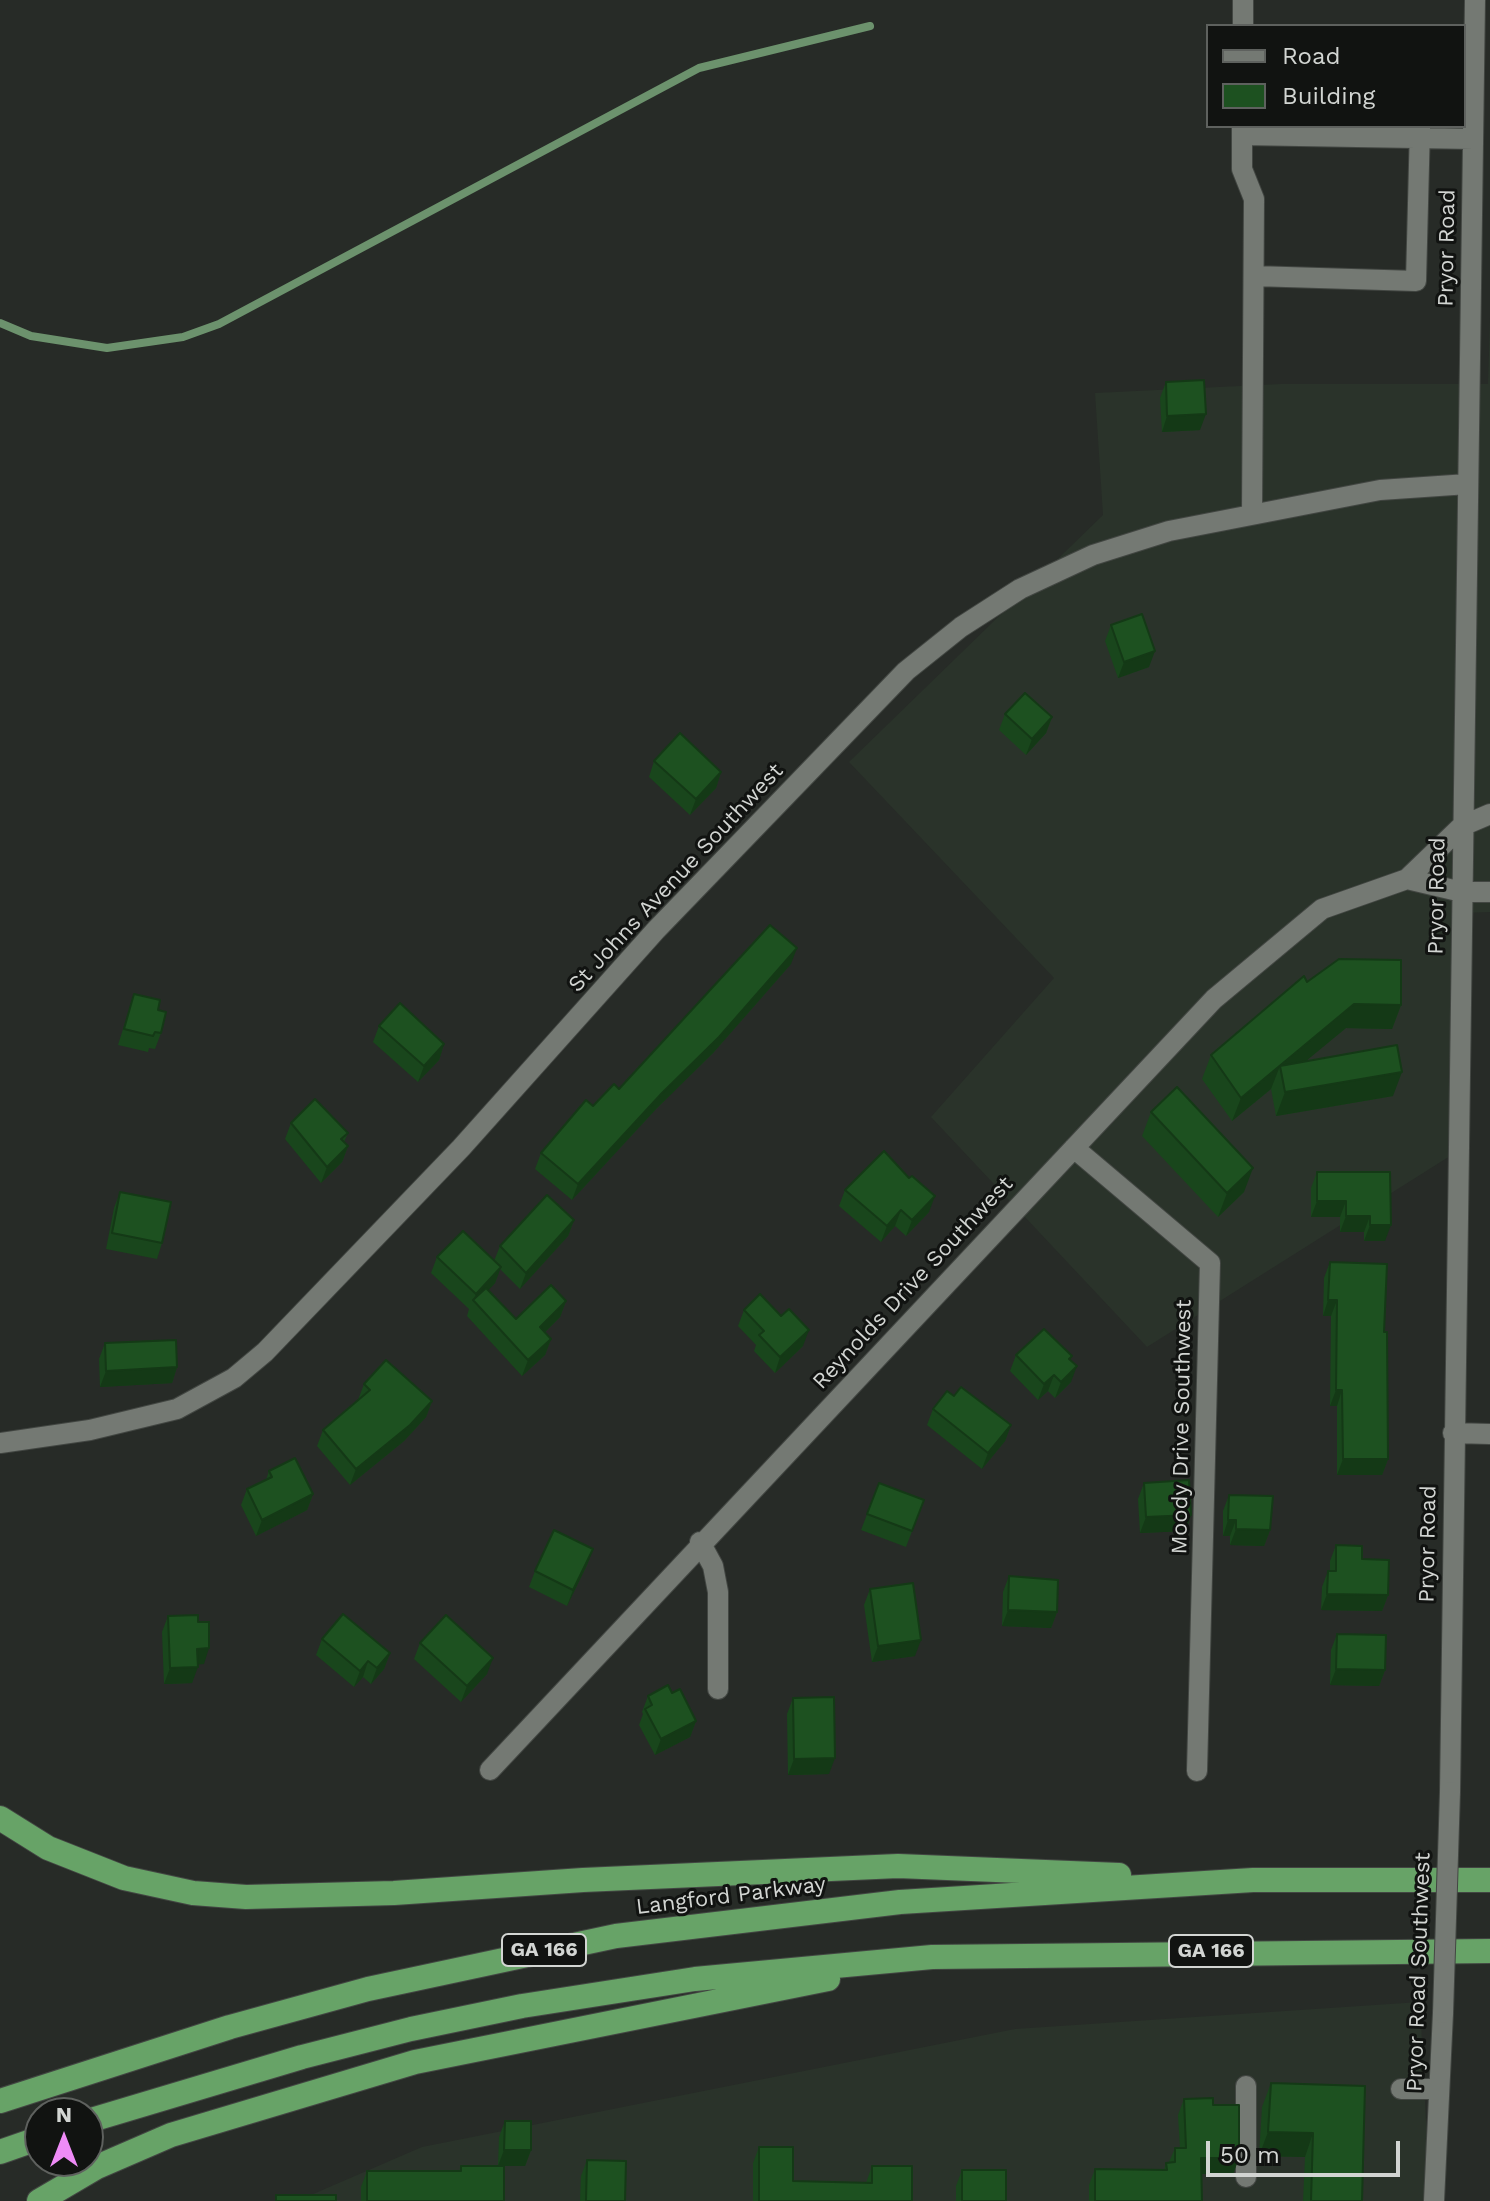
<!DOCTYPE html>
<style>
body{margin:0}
#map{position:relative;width:1490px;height:2201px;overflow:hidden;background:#272b27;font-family:"Work Sans",sans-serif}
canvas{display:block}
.legend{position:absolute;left:1206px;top:24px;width:260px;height:104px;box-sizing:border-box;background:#111311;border:2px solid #5e615e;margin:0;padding:10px 14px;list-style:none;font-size:24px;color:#d2d5d2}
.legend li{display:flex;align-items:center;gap:16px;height:40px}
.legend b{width:40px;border:2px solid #5e615e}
.north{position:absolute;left:24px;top:2097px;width:80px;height:80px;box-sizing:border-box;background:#111311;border:2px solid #5e615e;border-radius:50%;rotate:0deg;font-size:22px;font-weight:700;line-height:32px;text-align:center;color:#d2d5d2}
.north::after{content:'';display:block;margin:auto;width:28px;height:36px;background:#ef8bf7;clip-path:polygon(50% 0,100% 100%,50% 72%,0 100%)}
.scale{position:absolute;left:1206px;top:2141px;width:194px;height:36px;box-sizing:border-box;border:4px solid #d2d5d2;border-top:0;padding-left:10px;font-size:24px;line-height:28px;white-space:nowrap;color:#d2d5d2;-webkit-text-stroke:6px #111311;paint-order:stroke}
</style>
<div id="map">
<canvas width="1490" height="2201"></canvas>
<ul class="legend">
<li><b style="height:10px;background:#747973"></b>Road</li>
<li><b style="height:22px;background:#1d5120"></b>Building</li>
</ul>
<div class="north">N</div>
<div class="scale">50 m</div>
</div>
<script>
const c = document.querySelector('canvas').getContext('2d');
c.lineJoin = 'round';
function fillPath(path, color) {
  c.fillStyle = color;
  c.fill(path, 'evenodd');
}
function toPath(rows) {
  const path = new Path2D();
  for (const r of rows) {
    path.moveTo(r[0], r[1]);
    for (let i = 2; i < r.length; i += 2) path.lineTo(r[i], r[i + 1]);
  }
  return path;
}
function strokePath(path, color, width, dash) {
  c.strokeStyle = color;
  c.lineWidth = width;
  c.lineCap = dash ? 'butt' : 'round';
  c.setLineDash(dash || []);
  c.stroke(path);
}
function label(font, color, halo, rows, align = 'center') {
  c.font = font + ' "Work Sans",sans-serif';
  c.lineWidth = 6;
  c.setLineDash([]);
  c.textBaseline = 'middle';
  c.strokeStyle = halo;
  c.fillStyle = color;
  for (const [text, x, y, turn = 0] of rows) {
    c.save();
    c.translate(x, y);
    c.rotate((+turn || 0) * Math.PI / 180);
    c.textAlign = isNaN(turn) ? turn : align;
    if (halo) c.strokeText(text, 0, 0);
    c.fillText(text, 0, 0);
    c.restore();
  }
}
fillPath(toPath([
 [1490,318,1490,912,1462,913,1458,1151,1147,1347,931,1117,1054,978,849,762,1103,515,1095,393,1281,384,1488,384],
 [1420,2002,1430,2201,297,2201,422,2147,1015,2029]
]), '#2a332a');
strokePath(toPath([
 [0,323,31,336,107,348,183,337,219,324,699,68,870,26]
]), '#6c926d', 8);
const minor = toPath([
 [1243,26,1243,0],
 [1242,126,1242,169,1254,199,1252,514],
 [1242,135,1473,139],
 [1254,276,1416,281,1420,126],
 [1407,879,1462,892,1490,892],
 [1074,1148,1210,1263,1197,1771],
 [1453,1433,1490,1434],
 [0,1443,90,1430,177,1409,234,1378,265,1352,461,1148,656,930,906,671,961,627,1020,589,1093,555,1169,531,1380,490,1468,484],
 [700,1542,713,1566,718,1592,718,1689],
 [490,1770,1214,999,1322,909,1407,879,1462,826,1490,814],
 [1450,1792,1475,0],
 [1401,2089,1439,2089],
 [1246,2177,1246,2086],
 [1434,2201,1443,2013]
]);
const highway = toPath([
 [0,1818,48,1848,124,1878,193,1893,246,1897,394,1893,583,1880,898,1866,1119,1875],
 [0,2101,230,2027,368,1989,616,1936,900,1902,1253,1880,1490,1880],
 [88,2121,302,2057,411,2029,522,2006,695,1979,932,1957,1490,1951],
 [0,2152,40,2138],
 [39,2201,97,2167,171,2135,415,2062,828,1979]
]);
strokePath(minor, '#424642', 22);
strokePath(highway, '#424642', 26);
strokePath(minor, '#747973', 20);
strokePath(highway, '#67a367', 24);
const minorBridge = toPath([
 [1443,2013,1450,1792]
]);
strokePath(minorBridge, '#424642', 22, []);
strokePath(minorBridge, '#747973', 20);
fillPath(toPath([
 [1166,382,1200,430,1162,432,1160,398],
 [1111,625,1149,667,1118,678,1105,641],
 [1005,714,1052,717,1046,733,1026,755,999,730],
 [654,761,721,772,716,788,690,815,649,777],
 [791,964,713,1053,656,1109,572,1200,535,1169,541,1153,593,1106,619,1089],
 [1307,982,1401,1005,1392,1029,1346,1028,1305,1061,1393,1096,1276,1116,1271,1089,1232,1121,1202,1079,1211,1055],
 [134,994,158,1010,161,1033,155,1049,149,1048,148,1052,118,1045],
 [379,1026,444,1044,439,1060,418,1082,373,1042],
 [1151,1112,1244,1192,1218,1217,1142,1136],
 [291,1123,348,1133,344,1142,348,1146,342,1162,321,1183,285,1139],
 [1317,1172,1390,1172,1385,1241,1364,1241,1364,1232,1340,1232,1340,1217,1311,1217,1311,1188],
 [909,1178,929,1212,906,1236,895,1226,881,1242,839,1206,845,1190],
 [120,1192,162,1243,157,1259,106,1249,114,1208],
 [574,1220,568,1236,520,1289,500,1269,495,1283,488,1290,516,1319,566,1301,560,1317,545,1332,551,1339,545,1355,522,1376,467,1316,469,1309,431,1273,437,1257,494,1261,500,1246],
 [1330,1262,1388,1459,1382,1475,1337,1475,1337,1406,1330,1406,1331,1316,1323,1316,1324,1278],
 [744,1310,803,1346,775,1373,754,1351,756,1345,738,1326],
 [105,1343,177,1367,172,1383,100,1387,99,1359],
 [1016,1355,1070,1360,1071,1382,1055,1398,1048,1391,1038,1400,1010,1371],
 [364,1384,432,1401,426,1417,404,1441,350,1485,317,1446,323,1430,358,1400],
 [954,1396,1011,1425,1005,1441,982,1469,927,1425,933,1409],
 [269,1471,313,1494,307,1510,256,1536,241,1505,247,1489,266,1480],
 [879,1483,924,1500,906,1547,861,1530],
 [1144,1483,1186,1531,1140,1533,1138,1499],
 [1229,1495,1270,1530,1264,1546,1230,1545,1230,1536,1223,1536,1223,1511],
 [1336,1545,1362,1559,1388,1595,1382,1611,1321,1610,1322,1587,1328,1571,1330,1571,1330,1561],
 [593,1549,587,1565,567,1606,529,1587,535,1571],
 [1009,1576,1057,1612,1051,1628,1002,1626,1003,1592],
 [870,1589,915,1656,872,1662,864,1605],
 [168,1616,204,1664,197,1664,192,1683,164,1684,162,1632],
 [1337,1634,1385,1670,1379,1686,1330,1685,1331,1650],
 [322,1639,390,1653,384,1669,371,1684,363,1677,354,1687,316,1655],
 [420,1643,487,1674,461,1702,414,1659],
 [672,1693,696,1721,690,1737,655,1755,639,1725,643,1714,642,1712,648,1696],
 [793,1698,829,1774,788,1775,787,1714],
 [1271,2083,1365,2086,1362,2201,1303,2201,1305,2157,1259,2156,1262,2107],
 [1184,2099,1213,2105,1239,2158,1233,2174,1202,2174,1202,2201,1089,2201,1089,2185,1095,2169,1164,2170,1166,2163,1169,2162,1175,2148,1180,2148,1178,2115],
 [505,2121,531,2150,525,2166,498,2166,499,2137],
 [759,2147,793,2181,866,2183,872,2166,912,2201,753,2201,753,2163],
 [587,2160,625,2201,580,2201,581,2176],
 [461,2166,504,2201,361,2201,361,2187,367,2171,459,2171],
 [962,2170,1006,2201,956,2201,956,2186]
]), '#19461c');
fillPath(toPath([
 [1206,414,1200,430,1162,432,1167,416],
 [1155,651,1149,667,1118,678,1124,662],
 [1052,717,1046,733,1026,755,1032,739],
 [721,772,716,788,690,815,696,799],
 [797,948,791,964,713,1053,656,1109,572,1200,578,1184],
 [1354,1004,1401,1005,1392,1029,1346,1028,1283,1080,1280,1066,1271,1089,1232,1121,1241,1098],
 [444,1044,439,1060,418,1082,424,1066],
 [1402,1072,1393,1096,1276,1116,1285,1092],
 [348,1146,342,1162,321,1183,327,1167],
 [1253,1168,1244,1192,1218,1217,1227,1193],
 [935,1196,929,1212,906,1236,912,1220],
 [1317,1201,1346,1201,1340,1217,1311,1217],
 [901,1210,895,1226,881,1242,887,1226],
 [1346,1216,1370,1216,1364,1232,1340,1232],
 [574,1220,568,1236,520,1289,526,1273],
 [1370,1225,1391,1225,1385,1241,1364,1241],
 [501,1267,495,1283,476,1304,473,1301,476,1294],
 [1328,1300,1337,1300,1331,1316,1323,1316],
 [566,1301,560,1317,534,1343,540,1327],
 [809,1330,803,1346,775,1373,780,1357],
 [551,1339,545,1355,522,1376,528,1360],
 [1077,1366,1071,1382,1055,1398,1061,1382],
 [177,1367,172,1383,100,1387,106,1371],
 [1054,1375,1048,1391,1038,1400,1044,1384],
 [1336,1390,1342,1390,1337,1406,1330,1406],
 [432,1401,426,1417,404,1441,350,1485,356,1469],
 [1011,1425,1005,1441,982,1469,988,1453],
 [1343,1459,1388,1459,1382,1475,1337,1475],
 [313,1494,307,1510,256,1536,262,1520],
 [1191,1515,1186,1531,1140,1533,1146,1517],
 [1228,1520,1236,1520,1230,1536,1223,1536],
 [1236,1529,1270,1530,1264,1546,1230,1545],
 [593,1549,587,1565,567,1606,573,1590],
 [1327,1594,1388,1595,1382,1611,1321,1610],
 [1008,1610,1057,1612,1051,1628,1002,1626],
 [921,1640,915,1656,872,1662,878,1646],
 [209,1648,204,1664,191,1665,197,1649],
 [390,1653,384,1669,371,1684,377,1668],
 [493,1658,487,1674,461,1702,467,1686],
 [368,1661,363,1677,354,1687,360,1671],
 [198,1667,192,1683,164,1684,170,1668],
 [1336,1669,1385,1670,1379,1686,1330,1685],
 [696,1721,690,1737,655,1755,661,1739],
 [835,1758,829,1774,788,1775,794,1759],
 [1268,2132,1313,2133,1305,2157,1259,2156],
 [504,2150,531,2150,525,2166,498,2166],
 [1201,2158,1239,2158,1233,2174,1195,2174]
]), '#143916');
const building = toPath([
 [1204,380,1206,414,1167,416,1166,382,1204,380],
 [1142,614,1155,651,1124,662,1111,625,1142,614],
 [1025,693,1052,717,1032,739,1005,714,1025,693],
 [680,733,721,772,696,799,654,761,680,733],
 [770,925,797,948,719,1037,662,1093,578,1184,541,1153,586,1100,593,1106,614,1084,619,1089,770,925],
 [1339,959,1401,960,1401,1005,1354,1004,1241,1098,1211,1055,1304,976,1307,982,1339,959],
 [134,994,160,1000,158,1010,166,1012,161,1033,155,1032,153,1036,124,1029,134,994],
 [400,1003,444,1044,424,1066,379,1026,400,1003],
 [1397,1045,1402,1072,1285,1092,1280,1066,1397,1045],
 [1177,1087,1253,1168,1227,1193,1151,1112,1177,1087],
 [315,1099,348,1133,341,1139,348,1146,327,1167,291,1123,315,1099],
 [884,1151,909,1178,912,1176,935,1196,912,1220,901,1210,887,1226,845,1190,884,1151],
 [1317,1172,1390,1172,1391,1225,1370,1225,1370,1216,1346,1216,1346,1201,1317,1201,1317,1172],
 [120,1192,171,1202,162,1243,112,1233,120,1192],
 [547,1195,574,1220,526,1273,500,1246,547,1195],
 [463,1231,501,1267,476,1294,437,1257,463,1231],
 [1330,1262,1387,1264,1384,1332,1387,1332,1388,1459,1343,1459,1342,1390,1336,1390,1337,1300,1328,1300,1330,1262],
 [551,1285,566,1301,540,1327,551,1339,528,1360,473,1300,486,1288,516,1319,551,1285],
 [760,1294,781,1316,789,1309,809,1330,780,1357,759,1335,764,1331,744,1310,760,1294],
 [1044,1329,1072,1356,1069,1359,1077,1366,1061,1382,1054,1375,1044,1384,1016,1355,1044,1329],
 [176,1340,177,1367,106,1371,105,1343,176,1340],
 [386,1360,432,1401,410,1425,356,1469,323,1430,370,1390,364,1384,386,1360],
 [961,1387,1011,1425,988,1453,933,1409,947,1391,954,1396,961,1387],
 [295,1458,313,1494,262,1520,247,1489,272,1477,269,1471,295,1458],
 [1189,1480,1191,1515,1146,1517,1144,1483,1189,1480],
 [879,1483,924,1500,912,1531,867,1514,879,1483],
 [1229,1495,1273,1496,1270,1530,1236,1529,1236,1520,1228,1520,1229,1495],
 [554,1530,593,1549,573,1590,535,1571,554,1530],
 [1336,1545,1362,1546,1362,1559,1389,1560,1388,1595,1327,1594,1328,1571,1336,1571,1336,1545],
 [1009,1576,1058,1580,1057,1612,1008,1610,1009,1576],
 [913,1583,921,1640,878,1646,870,1589,913,1583],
 [343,1614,390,1653,377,1668,368,1661,360,1671,322,1639,343,1614],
 [198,1615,198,1622,209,1622,209,1648,197,1649,198,1667,170,1668,168,1616,198,1615],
 [446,1615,493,1658,467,1686,420,1643,446,1615],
 [1337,1634,1386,1635,1385,1670,1336,1669,1337,1634],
 [668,1685,672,1693,680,1689,696,1721,661,1739,645,1709,652,1705,648,1696,668,1685],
 [834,1697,835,1758,794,1759,793,1698,834,1697],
 [1271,2083,1365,2086,1362,2201,1311,2201,1313,2133,1268,2132,1271,2083],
 [1213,2098,1213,2105,1239,2105,1239,2158,1201,2158,1202,2201,1095,2201,1095,2169,1167,2170,1166,2163,1175,2162,1175,2148,1186,2148,1184,2099,1213,2098],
 [505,2121,531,2121,531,2150,504,2150,505,2121],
 [759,2147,793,2147,793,2181,872,2183,872,2166,912,2166,912,2201,759,2201,759,2147],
 [587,2160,626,2161,625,2201,586,2201,587,2160],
 [461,2166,504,2166,504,2201,367,2201,367,2171,461,2171,461,2166],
 [962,2170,1006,2170,1006,2201,962,2201,962,2170],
 [276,2195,336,2195,336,2201,276,2201,276,2195]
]);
fillPath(building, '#1d5120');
strokePath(building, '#143916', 2);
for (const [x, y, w] of [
 [544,1950,84],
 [1211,1951,84]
]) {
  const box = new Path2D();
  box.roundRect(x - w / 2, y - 16, w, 32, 6);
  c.fillStyle = '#111311';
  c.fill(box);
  strokePath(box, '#d2d5d2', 2);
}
label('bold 20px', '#d2d5d2', null, [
 ["GA 166",544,1950],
 ["GA 166",1211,1951]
]);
label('22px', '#d2d5d2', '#111311', [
 ["Pryor Road",1447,248,-89],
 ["St Johns Avenue Southwest",676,878,-47],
 ["Pryor Road",1437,896,-89],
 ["Reynolds Drive Southwest",913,1283,-47],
 ["Moody Drive Southwest",1182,1427,-89],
 ["Pryor Road",1428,1544,-89],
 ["Langford Parkway",731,1896,-7],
 ["Pryor Road Southwest",1419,1972,-88]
]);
</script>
